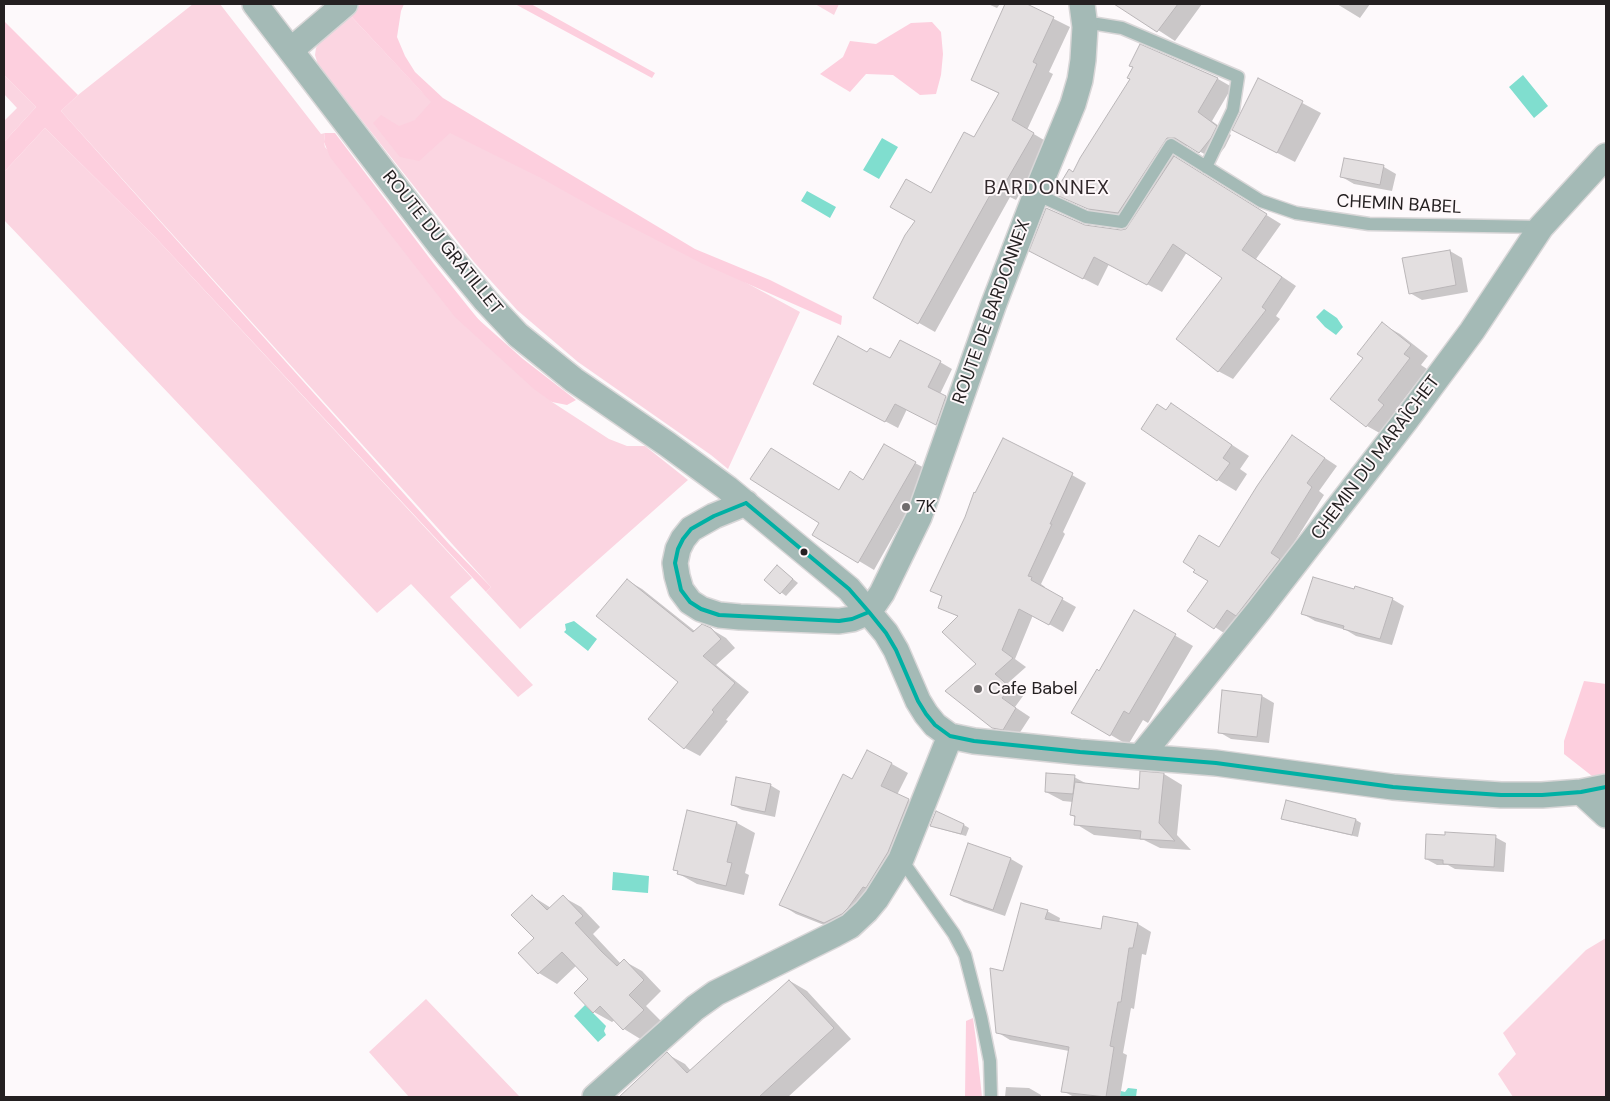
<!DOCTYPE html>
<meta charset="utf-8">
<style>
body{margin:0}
#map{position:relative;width:1610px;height:1101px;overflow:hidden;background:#fdf9fb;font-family:"DM Sans",sans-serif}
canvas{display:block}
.frame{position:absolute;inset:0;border:5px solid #242021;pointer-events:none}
</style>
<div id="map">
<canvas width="1610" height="1101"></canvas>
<div class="frame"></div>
</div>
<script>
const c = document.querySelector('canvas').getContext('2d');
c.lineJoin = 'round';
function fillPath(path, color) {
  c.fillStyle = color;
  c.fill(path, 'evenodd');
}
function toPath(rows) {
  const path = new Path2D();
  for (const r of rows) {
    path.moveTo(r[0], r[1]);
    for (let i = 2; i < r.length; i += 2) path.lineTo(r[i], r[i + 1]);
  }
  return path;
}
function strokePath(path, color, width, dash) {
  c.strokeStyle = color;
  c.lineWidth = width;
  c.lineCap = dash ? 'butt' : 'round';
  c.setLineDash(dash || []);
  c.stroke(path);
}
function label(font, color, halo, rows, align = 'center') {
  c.font = font + ' "DM Sans",sans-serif';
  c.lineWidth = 4;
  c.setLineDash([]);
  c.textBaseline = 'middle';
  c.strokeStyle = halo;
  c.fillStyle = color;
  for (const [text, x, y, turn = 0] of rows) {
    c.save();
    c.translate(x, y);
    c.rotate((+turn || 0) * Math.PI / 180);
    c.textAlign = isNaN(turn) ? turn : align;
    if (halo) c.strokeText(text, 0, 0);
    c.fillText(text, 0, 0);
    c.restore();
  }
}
fillPath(toPath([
 [193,4,220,4,321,134,325,133,324,142,325,147,552,402,609,439,627,446,645,446,688,480,520,629,486,592,491,587,61,111,78,95],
 [815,4,839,4,834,15],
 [349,14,422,92,708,262,800,312,728,469,711,455,578,362,517,310,474,262,318,65,315,55,316,48,321,40],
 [4,75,36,107,4,142,4,121,17,108,4,94],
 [45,128,154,236,472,578,450,597,533,685,518,697,411,584,377,613,4,220,4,172],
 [1606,938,1606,1097,1513,1097,1498,1074,1516,1054,1503,1033,1586,950],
 [426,999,520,1097,409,1097,369,1052]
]), '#fbd5e1');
fillPath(toPath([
 [361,4,404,4,401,11,397,37,405,56,415,72,443,98,695,249,770,280,842,316,841,325,703,264,598,210,541,178,450,133,419,161,400,157,373,123,381,115,399,126,415,120,431,102,349,14],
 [515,4,531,4,655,73,652,78],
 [4,21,78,95,61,111,449,544,491,587,486,592,154,236,45,128,4,172,4,142,36,107,4,75],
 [932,22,941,32,943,54,941,75,936,94,920,95,893,75,866,74,850,92,820,74,843,57,850,41,876,44,911,23],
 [325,133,335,133,434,264,478,319,523,359,576,400,567,405,552,402,534,389,455,317,330,157,324,142],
 [1584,681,1606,684,1606,774,1592,776,1564,754,1564,741],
 [973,1018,976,1040,982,1097,965,1097,966,1021]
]), '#fdcfde');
fillPath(toPath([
 [1523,75,1548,106,1534,118,1509,87],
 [882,138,898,147,879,179,863,170],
 [807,191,836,207,830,218,801,201],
 [1324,309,1337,318,1343,327,1336,335,1325,327,1316,317],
 [574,621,597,639,588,651,564,632,566,630,565,624],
 [613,872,649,876,648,893,612,890],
 [585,1005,606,1026,604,1031,606,1035,598,1042,574,1016],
 [1128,1088,1137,1089,1136,1097,1120,1097,1121,1091,1125,1092]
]), '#80decf');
fillPath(toPath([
 [988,4,1000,4,997,8],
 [1007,4,1024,4,1070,27,1049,72,1053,74,1027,130,1049,143,1016,200,1010,197,935,332,875,298,931,195,975,138,1000,94,972,80],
 [1118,4,1202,4,1175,41],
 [1337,4,1370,4,1360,18],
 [1141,46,1218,79,1232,87,1212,121,1231,135,1225,147,1215,160,1190,146,1182,146,1174,158,1281,224,1256,259,1296,286,1276,316,1280,319,1233,379,1218,371,1224,278,1187,252,1162,292,1109,264,1098,286,1045,259,1084,226,1121,231,1127,230,1133,221,1104,217,1056,193,1074,174,1131,79],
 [1259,80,1321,113,1295,162,1252,140],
 [1384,167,1396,174,1392,191,1354,184,1342,177],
 [1450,251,1462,258,1468,292,1422,300,1410,293],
 [1382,324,1400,334,1428,356,1421,365,1427,369,1395,411,1401,416,1385,436,1367,426,1332,399,1364,357],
 [890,360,940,362,952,369,940,394,958,404,948,431,907,409,898,428,826,390],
 [1171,405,1249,456,1240,469,1247,474,1236,491,1218,480,1143,428,1167,411],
 [1293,437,1337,466,1319,491,1324,495,1282,562,1227,635,1189,610,1209,581,1220,549],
 [915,463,930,471,874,570,814,534,851,473,864,480],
 [1072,475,1086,483,1063,532,1065,534,1041,584,1045,587,1044,589,1076,607,1063,632,1033,615,1015,659,1026,667,1008,683,1023,696,1015,707,1030,717,1017,737,1008,736,993,727,978,664,959,617,939,607,943,597,932,591],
 [782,570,798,583,786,596,765,580],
 [627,580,642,589,696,632,711,629,726,638,735,648,716,665,749,692,726,720,728,721,700,756,685,748,680,682],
 [1355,591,1392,599,1404,606,1392,645,1356,636,1346,630,1315,621,1303,614],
 [1135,612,1193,646,1148,723,1143,720,1128,745,1073,713,1100,672],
 [1262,696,1274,703,1269,743,1231,739,1219,732],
 [892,764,908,773,897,795,925,810,842,932,796,914,780,904,852,780],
 [1164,774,1182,785,1177,835,1191,850,1160,848,1144,840,1094,835,1076,824,1077,818,1071,815,1073,802,1063,801,1046,792,1074,777,1089,785,1140,790],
 [770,785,780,791,775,817,742,810,732,805],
 [1287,801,1356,820,1361,823,1358,837,1288,821,1282,818],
 [737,823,755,833,745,873,749,875,744,895,697,884,679,874,679,872,674,869],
 [931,825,964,825,969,828,966,836,937,828],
 [1495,837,1506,843,1504,872,1455,869,1448,865,1437,865,1426,859],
 [1011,859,1023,866,1005,916,964,902,952,895],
 [532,896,551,908,563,897,581,907,600,927,593,934,621,964,624,961,642,971,661,991,646,1006,661,1021,642,1040,624,1029,615,1020,612,1022,594,1012,590,979,577,965,557,984,539,973,520,953,536,938],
 [1047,911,1060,918,1059,923,1102,931,1104,918,1138,924,1151,932,1146,955,1142,954,1134,1009,1131,1008,1123,1053,1127,1055,1120,1097,1074,1097,1063,1091,1069,1051,1010,1040,997,1032,1004,972],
 [790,981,807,991,851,1039,788,1097,649,1097,636,1083,667,1054,685,1064,691,1071],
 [1006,1087,1029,1088,1041,1095,1041,1097,1005,1097]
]), '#0003');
const building = toPath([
 [1005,4,1027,4,1054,17,1033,62,1037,64,1012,120,1034,133,1000,192,994,188,918,324,873,298,905,235,915,221,890,207,906,179,931,193,964,132,974,137,999,93,971,80,1005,4],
 [1114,4,1178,4,1157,32,1114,4],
 [1140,44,1218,78,1198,112,1217,126,1211,138,1199,153,1175,138,1167,138,1118,213,1088,209,1054,194,1069,169,1073,172,1080,158,1130,79,1127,78,1133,67,1129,66,1140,44],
 [1258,78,1303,101,1277,153,1232,130,1258,78],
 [1174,156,1267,214,1242,250,1282,277,1262,307,1266,310,1218,372,1176,339,1222,278,1173,244,1147,285,1094,257,1083,279,1029,251,1046,208,1085,225,1121,230,1126,229,1174,156],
 [1344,158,1384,165,1380,185,1340,177,1344,158],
 [1450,250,1456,285,1409,294,1402,258,1450,250],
 [1382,322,1411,345,1404,354,1410,358,1378,400,1384,405,1366,427,1330,399,1363,358,1357,354,1382,322],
 [838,336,867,352,870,348,890,358,900,340,941,361,928,387,946,396,936,425,895,404,885,422,813,384,838,336],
 [1171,403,1232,445,1223,458,1230,463,1217,481,1141,429,1157,404,1166,410,1171,403],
 [1292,435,1325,458,1307,483,1312,487,1271,553,1280,559,1236,616,1227,610,1214,629,1187,611,1208,581,1193,572,1195,570,1183,562,1199,535,1219,547,1257,486,1292,435],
 [1003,438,1073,473,1050,524,1052,524,1028,576,1032,577,1031,580,1063,598,1049,625,1019,609,1002,650,1013,658,995,674,1010,687,1002,698,1016,708,1003,730,992,728,945,691,976,664,942,632,958,616,938,608,942,596,930,591,965,517,974,492,975,493,1003,438],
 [884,444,916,462,858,563,812,535,819,523,750,479,771,448,839,490,850,471,863,480,884,444],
 [777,565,793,579,780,594,764,580,777,565],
 [1313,577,1354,589,1355,586,1393,598,1380,639,1343,629,1344,626,1301,614,1313,577],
 [627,579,693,632,702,624,711,628,721,639,703,656,735,683,712,710,714,712,684,749,648,719,678,682,596,616,627,579],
 [1134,610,1176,634,1129,714,1124,711,1110,736,1071,713,1097,669,1099,671,1134,610],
 [1222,690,1262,695,1257,737,1218,733,1222,690],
 [867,750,892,763,881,786,909,799,888,852,866,888,863,887,848,908,842,914,824,923,779,905,843,774,852,779,867,750],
 [1140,771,1164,773,1159,823,1175,841,1140,839,1141,831,1074,825,1075,816,1070,815,1075,782,1139,789,1140,771],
 [1046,773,1075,775,1073,794,1045,792,1046,773],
 [736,777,771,784,765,812,731,805,736,777],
 [1286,800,1356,819,1352,835,1281,819,1286,800],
 [687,810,737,822,727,862,732,863,726,886,677,874,678,871,673,870,687,810],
 [936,811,964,824,961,834,930,826,936,811],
 [1445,832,1496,835,1494,867,1443,864,1443,860,1425,859,1426,834,1445,835,1445,832],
 [968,843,1011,858,993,910,950,895,968,843],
 [532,895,547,910,563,895,583,916,575,923,602,952,617,966,624,959,644,980,629,995,644,1010,623,1030,600,1006,593,1013,574,993,588,979,562,952,538,974,518,953,534,938,511,915,532,895],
 [1021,903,1048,910,1045,919,1101,929,1103,916,1138,923,1133,948,1129,948,1121,1002,1118,1002,1110,1046,1114,1047,1106,1097,1061,1092,1069,1047,996,1033,990,968,1003,971,1021,903],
 [789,980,834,1028,759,1097,619,1097,667,1052,687,1073,789,980]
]);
fillPath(building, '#e3dfe0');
strokePath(building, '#bab6b8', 1);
const lane = toPath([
 [1085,27,1097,24,1122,28,1238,77,1233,110,1206,167],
 [1036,194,1086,217,1122,222,1171,145,1261,201,1296,213,1369,224,1541,227],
 [901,859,954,934,965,955,981,1017,990,1061,991,1097]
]);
const street = toPath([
 [255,4,439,244,486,301,518,335,574,380,667,444,727,488,849,589,886,633,896,650,918,701,926,714,935,725,950,736,974,741,1080,752,1216,763,1393,787,1442,791,1501,795,1542,795,1581,792,1606,787],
 [291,50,345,4],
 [746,503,714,516,691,529,683,539,678,549,675,563,677,576,681,590,690,602,701,609,719,615,740,617,839,621,852,619,869,612],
 [869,612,882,593,919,517,993,306,1036,194,1073,104,1080,80,1083,60,1085,27,1082,4],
 [1140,757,1259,610,1406,420,1472,331,1541,227,1606,156],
 [1581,792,1606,815],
 [595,1097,695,1008,716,993,835,934,850,926,866,911,876,899,901,859,950,736]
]);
strokePath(lane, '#d9d7d8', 15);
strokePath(street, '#d9d7d8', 28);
strokePath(lane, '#a4bab6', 12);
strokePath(street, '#a4bab6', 25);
strokePath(toPath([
 [746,503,849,589,869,612,852,619,839,621,719,615,701,609,690,602,681,590,675,563,678,549,683,539,691,529,714,516,746,503],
 [869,612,886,633,896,650,918,701,926,714,935,725,950,736,974,741,1080,752,1216,763,1393,787,1442,791,1501,795,1542,795,1581,792,1606,787]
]), '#00b0a4', 4);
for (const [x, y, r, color] of [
 [906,507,5,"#706c6d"],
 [804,552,4.5,"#242021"],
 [978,689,5,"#706c6d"]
]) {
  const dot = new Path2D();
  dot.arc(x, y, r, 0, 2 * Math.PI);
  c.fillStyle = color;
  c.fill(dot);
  strokePath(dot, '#fef8fa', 2);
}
label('18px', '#242021', '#fef8fa', [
 ["CHEMIN BABEL",1399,205,3],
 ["ROUTE DU GRATILLET",442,243,51],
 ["ROUTE DE BARDONNEX",992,312,-70],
 ["CHEMIN DU MARAÎCHET",1376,458,-53]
]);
label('18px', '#242021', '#fef8fa', [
 ["7K",916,507],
 ["Cafe Babel",988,689]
], 'left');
c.letterSpacing = '1px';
label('20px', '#31282b', '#fef8fa', [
 ["BARDONNEX",1047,189]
]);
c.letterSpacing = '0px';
</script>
